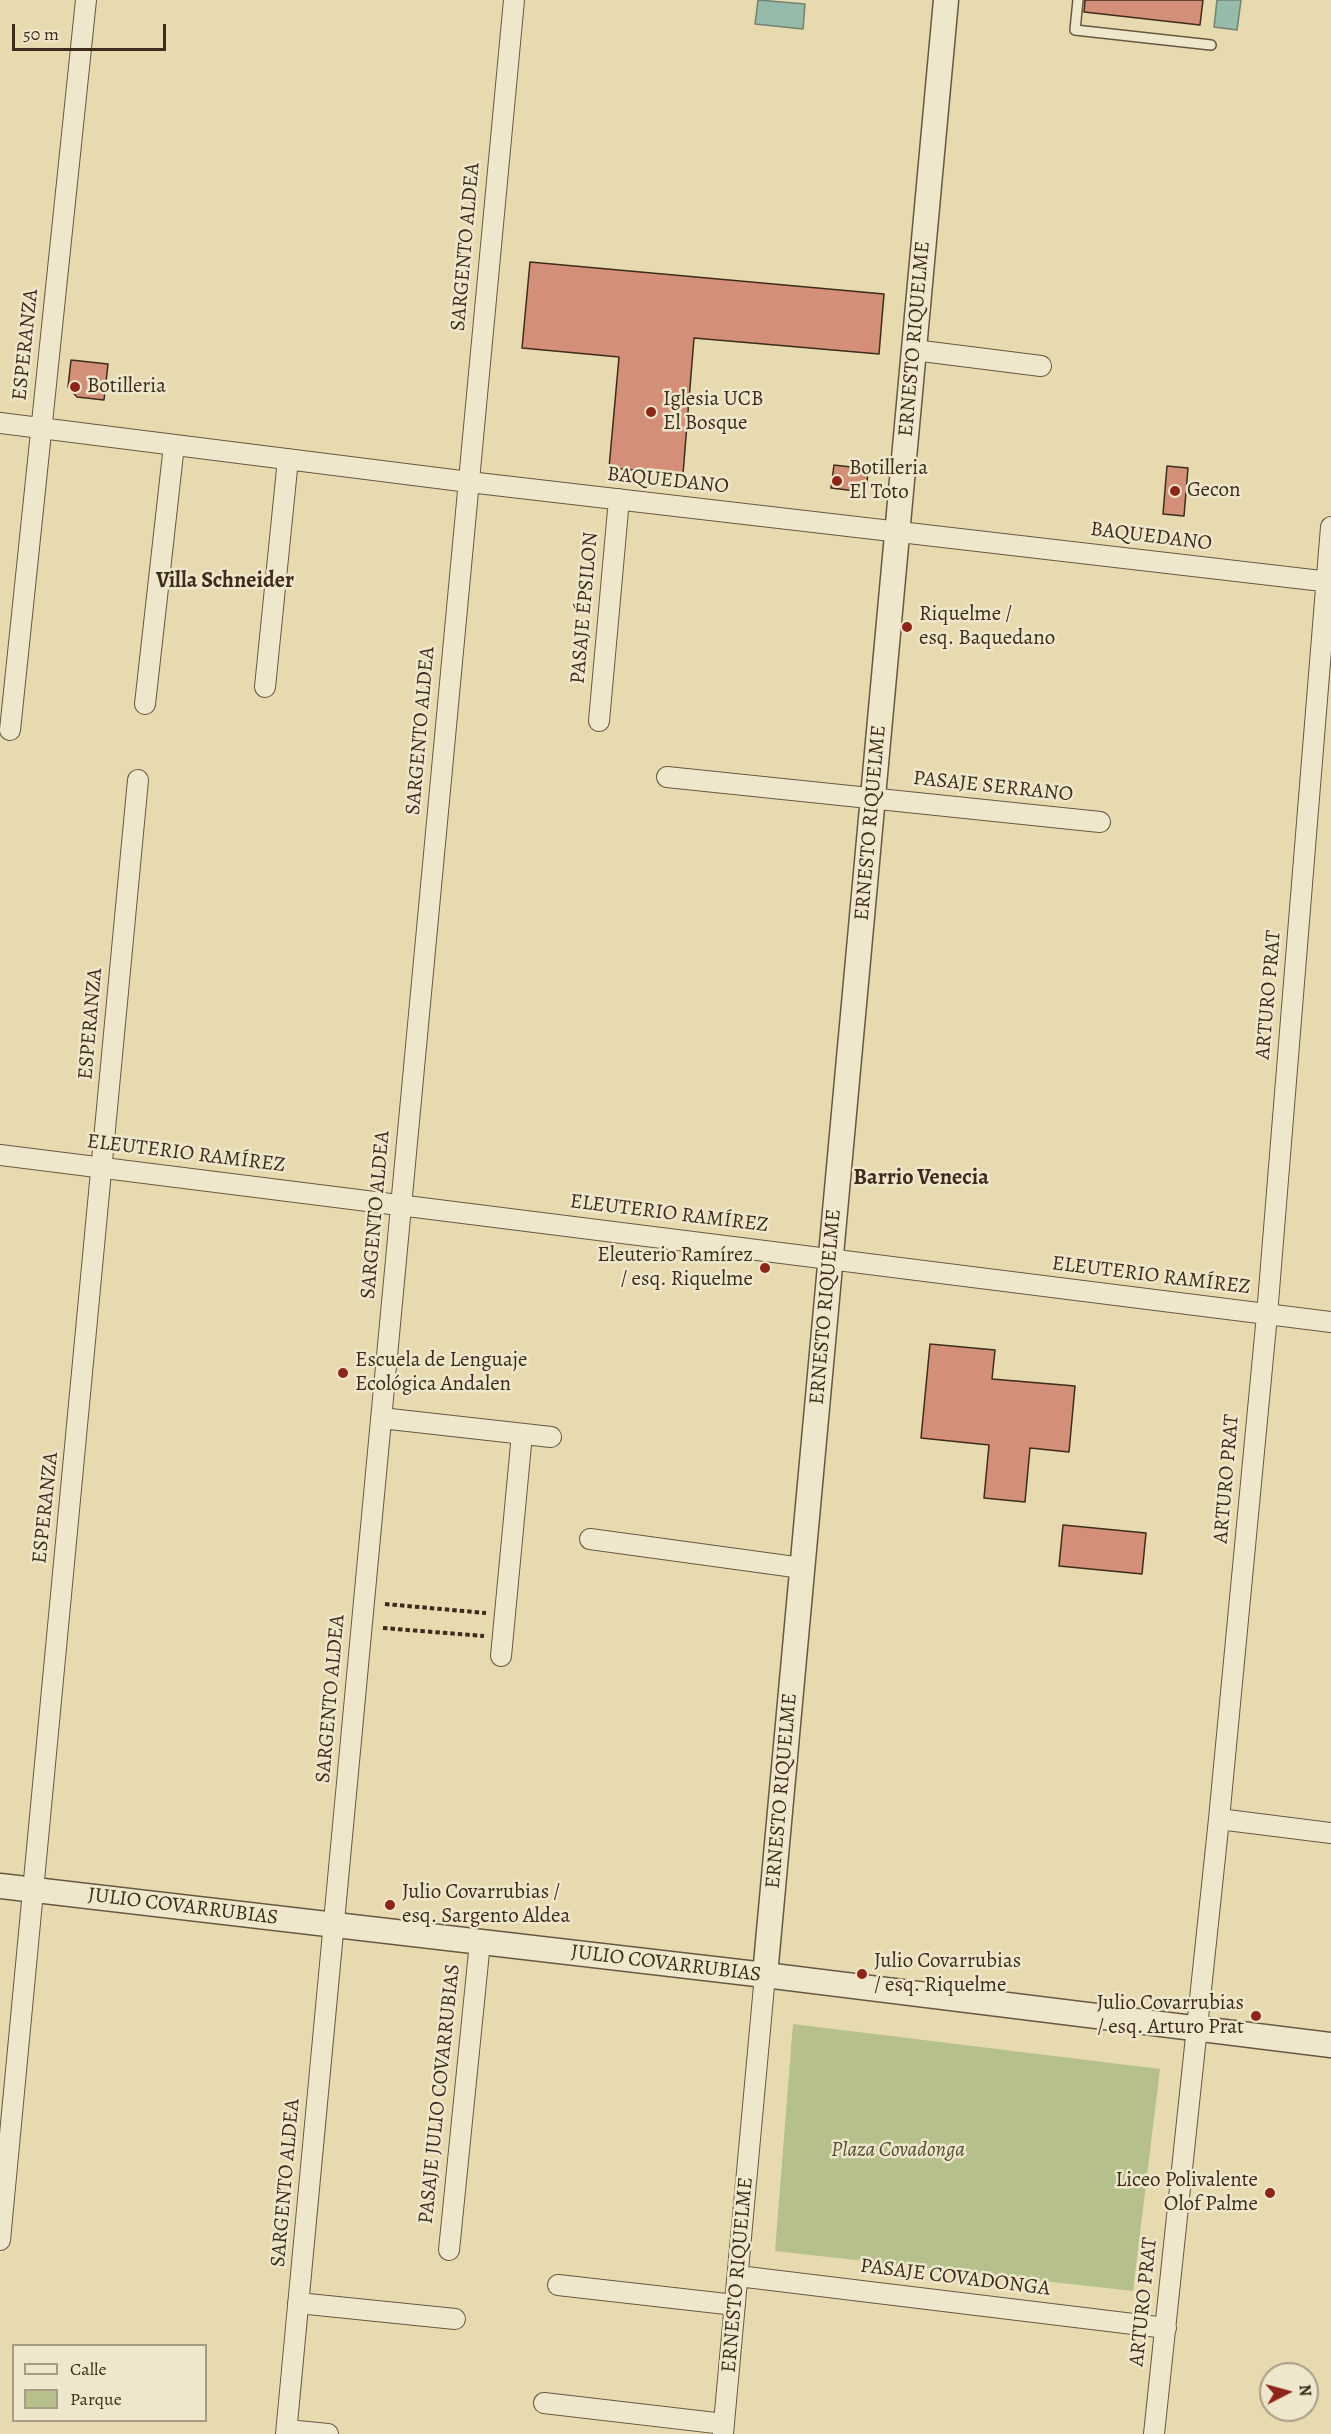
<!DOCTYPE html>
<meta charset="utf-8">
<style>
body{margin:0}
#map{position:relative;width:1331px;height:2434px;overflow:hidden;background:#e7daaf;font-family:Alegreya,serif}
canvas{display:block}
.legend{position:absolute;left:12px;top:2344px;width:195px;height:78px;box-sizing:border-box;background:#efe7cb;border:2px solid #a89c85;margin:0;padding:8px 10px;list-style:none;font-size:18px;color:#3d2c1d}
.legend li{display:flex;align-items:center;gap:12px;height:30px}
.legend b{width:30px;border:2px solid #a89c85}
.north{position:absolute;left:1259px;top:2362px;width:60px;height:60px;box-sizing:border-box;background:#efe7cb;border:2px solid #a89c85;border-radius:50%;rotate:84deg;font-size:16px;font-weight:700;line-height:24px;text-align:center;color:#3d2c1d}
.north::after{content:'';display:block;margin:auto;width:21px;height:27px;background:#8f2418;clip-path:polygon(50% 0,100% 100%,50% 72%,0 100%)}
.scale{position:absolute;left:12px;top:24px;width:154px;height:27px;box-sizing:border-box;border:3px solid #3d2c1d;border-top:0;padding-left:8px;font-size:18px;line-height:21px;white-space:nowrap;color:#3d2c1d;-webkit-text-stroke:4px #efe7cb;paint-order:stroke}
</style>
<div id="map">
<canvas width="1331" height="2434"></canvas>
<ul class="legend">
<li><b style="height:8px;background:#efe7cb"></b>Calle</li>
<li><b style="height:16px;background:#b5c08b"></b>Parque</li>
</ul>
<div class="north">N</div>
<div class="scale">50 m</div>
</div>
<script>
const c = document.querySelector('canvas').getContext('2d');
c.lineJoin = 'round';
function fillPath(path, color) {
  c.fillStyle = color;
  c.fill(path, 'evenodd');
}
function toPath(rows) {
  const path = new Path2D();
  for (const r of rows) {
    path.moveTo(r[0], r[1]);
    for (let i = 2; i < r.length; i += 2) path.lineTo(r[i], r[i + 1]);
  }
  return path;
}
function strokePath(path, color, width, dash) {
  c.strokeStyle = color;
  c.lineWidth = width;
  c.lineCap = dash ? 'butt' : 'round';
  c.setLineDash(dash || []);
  c.stroke(path);
}
function label(font, color, halo, rows, align = 'center') {
  c.font = font + ' Alegreya,serif';
  c.lineWidth = 5;
  c.setLineDash([]);
  c.textBaseline = 'middle';
  c.strokeStyle = halo;
  c.fillStyle = color;
  for (const [text, x, y, turn = 0] of rows) {
    c.save();
    c.translate(x, y);
    c.rotate((+turn || 0) * Math.PI / 180);
    c.textAlign = isNaN(turn) ? turn : align;
    if (halo) c.strokeText(text, 0, 0);
    c.fillText(text, 0, 0);
    c.restore();
  }
}
fillPath(toPath([
 [793,2024,1160,2069,1133,2291,775,2251]
]), '#b5c08b');
const water = toPath([
 [758,0,805,4,803,29,755,24,758,0],
 [1217,0,1241,0,1237,30,1214,27,1217,0]
]);
fillPath(water, '#97bbaa');
strokePath(water, '#738272', 1.5);
const building = toPath([
 [1085,0,1203,0,1200,25,1084,12,1085,0],
 [530,262,884,294,879,354,694,338,683,474,609,468,619,357,522,348,530,262],
 [71,360,108,364,104,400,77,397,68,387,71,360],
 [834,465,868,469,867,483,856,491,831,488,834,465],
 [1167,466,1188,468,1184,516,1163,514,1167,466],
 [930,1344,995,1350,992,1379,1075,1386,1069,1452,1030,1448,1025,1502,984,1498,989,1445,921,1438,930,1344],
 [1063,1525,1146,1533,1142,1574,1059,1566,1063,1525]
]);
fillPath(building, '#d38f77');
strokePath(building, '#3d2c1d', 1.5);
const service = toPath([
 [1078,0,1075,30,1211,45]
]);
const minor = toPath([
 [914,350,1041,366],
 [0,423,469,482,1331,582],
 [265,687,288,459],
 [145,704,174,445],
 [599,721,619,499],
 [10,730,86,0],
 [667,777,1100,822],
 [0,1155,1331,1322],
 [381,1418,551,1437],
 [590,1539,802,1568],
 [501,1656,522,1434],
 [1219,1819,1331,1833],
 [0,2240,138,780],
 [449,2250,480,1942],
 [738,2276,1166,2328],
 [558,2285,735,2305],
 [298,2303,455,2319],
 [544,2403,724,2424],
 [287,2430,328,2434],
 [286,2434,514,0],
 [723,2434,765,1975],
 [1154,2434,1219,1819,1267,1315,1331,527]
]);
const tertiary = toPath([
 [0,1886,765,1975,1331,2045],
 [765,1975,946,0]
]);
strokePath(service, '#685842', 12);
strokePath(minor, '#685842', 22);
strokePath(tertiary, '#685842', 27);
strokePath(toPath([
 [385,1604,486,1613],
 [383,1628,484,1636]
]), '#3d2c1d', 4, [4.5, 3]);
strokePath(service, '#efe7cb', 9);
strokePath(minor, '#efe7cb', 20);
strokePath(tertiary, '#efe7cb', 24);
for (const [x, y, r, color] of [
 [75,387,6,"#8f2418"],
 [651,412,6,"#8f2418"],
 [837,481,6,"#8f2418"],
 [1175,491,6,"#8f2418"],
 [907,627,6,"#8f2418"],
 [765,1268,6,"#8f2418"],
 [343,1373,6,"#8f2418"],
 [390,1905,6,"#8f2418"],
 [862,1974,6,"#8f2418"],
 [1256,2016,6,"#8f2418"],
 [1270,2193,6,"#8f2418"]
]) {
  const dot = new Path2D();
  dot.arc(x, y, r, 0, 2 * Math.PI);
  c.fillStyle = color;
  c.fill(dot);
  strokePath(dot, '#efe7cb', 2);
}
label('21px', '#3d2c1d', '#efe7cb', [
 ["SARGENTO ALDEA",466,247,-85],
 ["ERNESTO RIQUELME",915,339,-85],
 ["ESPERANZA",26,345,-84],
 ["BAQUEDANO",668,481,6],
 ["BAQUEDANO",1151,537,7],
 ["PASAJE ÉPSILON",585,608,-85],
 ["SARGENTO ALDEA",421,731,-85],
 ["PASAJE SERRANO",993,787,6],
 ["ERNESTO RIQUELME",871,823,-85],
 ["ARTURO PRAT",1269,995,-85],
 ["ESPERANZA",91,1024,-85],
 ["ELEUTERIO RAMÍREZ",186,1154,7],
 ["ELEUTERIO RAMÍREZ",669,1214,7],
 ["SARGENTO ALDEA",376,1215,-85],
 ["ELEUTERIO RAMÍREZ",1151,1276,7],
 ["ERNESTO RIQUELME",826,1307,-85],
 ["ARTURO PRAT",1227,1479,-85],
 ["ESPERANZA",46,1508,-84],
 ["SARGENTO ALDEA",331,1699,-85],
 ["ERNESTO RIQUELME",782,1791,-85],
 ["JULIO COVARRUBIAS",183,1907,7],
 ["JULIO COVARRUBIAS",666,1964,7],
 ["PASAJE JULIO COVARRUBIAS",440,2094,-84],
 ["SARGENTO ALDEA",286,2183,-85],
 ["ERNESTO RIQUELME",738,2275,-85],
 ["PASAJE COVADONGA",955,2278,7],
 ["ARTURO PRAT",1144,2302,-84]
]);
label('21px', '#3d2c1d', '#efe7cb', [
 ["Botilleria",87,387],
 ["Iglesia UCB",663,400],
 ["El Bosque",663,424],
 ["Botilleria",849,469],
 ["El Toto",849,493],
 ["Gecon",1187,491],
 ["Riquelme /",919,615],
 ["esq. Baquedano",919,639],
 ["Eleuterio Ramírez",753,1256,"right"],
 ["/ esq. Riquelme",753,1280,"right"],
 ["Escuela de Lenguaje",355,1361],
 ["Ecológica Andalen",355,1385],
 ["Julio Covarrubias /",402,1893],
 ["esq. Sargento Aldea",402,1917],
 ["Julio Covarrubias",874,1962],
 ["/ esq. Riquelme",874,1986],
 ["Julio Covarrubias",1244,2004,"right"],
 ["/ esq. Arturo Prat",1244,2028,"right"],
 ["Liceo Polivalente",1258,2181,"right"],
 ["Olof Palme",1258,2205,"right"]
], 'left');
label('italic 21px', '#554a33', '#efe7cb', [
 ["Plaza Covadonga",898,2151]
]);
label('bold 22px', '#3d2c1d', '#efe7cb', [
 ["Villa Schneider",225,582],
 ["Barrio Venecia",921,1179]
]);
</script>
